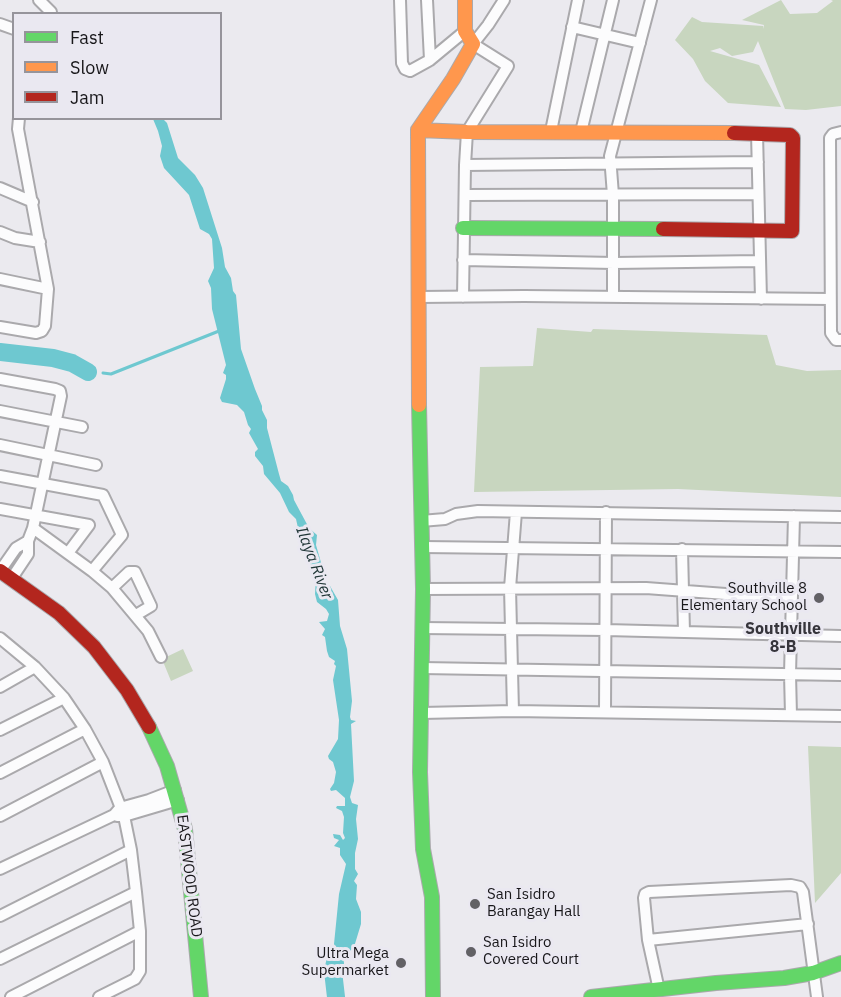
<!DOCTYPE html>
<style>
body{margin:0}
#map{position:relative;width:841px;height:997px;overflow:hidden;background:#ebeaef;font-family:"IBM Plex Sans",sans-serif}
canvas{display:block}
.legend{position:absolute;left:12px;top:12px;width:210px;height:108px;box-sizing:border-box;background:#eae8f1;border:2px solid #96949b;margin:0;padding:8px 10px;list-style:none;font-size:18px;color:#18171a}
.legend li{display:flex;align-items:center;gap:12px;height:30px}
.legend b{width:30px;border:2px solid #96949b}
</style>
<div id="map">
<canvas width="841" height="997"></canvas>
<ul class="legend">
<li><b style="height:8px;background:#63d668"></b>Fast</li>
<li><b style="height:8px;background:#ff974d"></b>Slow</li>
<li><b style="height:8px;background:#b3261e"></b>Jam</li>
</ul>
</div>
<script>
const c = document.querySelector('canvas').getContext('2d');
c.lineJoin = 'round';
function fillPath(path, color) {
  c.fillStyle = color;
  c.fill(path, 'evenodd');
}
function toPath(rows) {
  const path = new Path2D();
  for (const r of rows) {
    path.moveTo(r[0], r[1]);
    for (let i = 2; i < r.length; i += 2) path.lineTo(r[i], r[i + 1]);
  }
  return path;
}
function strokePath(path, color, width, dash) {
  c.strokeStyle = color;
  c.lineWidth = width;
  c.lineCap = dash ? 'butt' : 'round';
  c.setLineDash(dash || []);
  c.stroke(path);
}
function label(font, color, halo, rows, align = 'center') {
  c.font = font + ' "IBM Plex Sans",sans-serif';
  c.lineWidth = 6;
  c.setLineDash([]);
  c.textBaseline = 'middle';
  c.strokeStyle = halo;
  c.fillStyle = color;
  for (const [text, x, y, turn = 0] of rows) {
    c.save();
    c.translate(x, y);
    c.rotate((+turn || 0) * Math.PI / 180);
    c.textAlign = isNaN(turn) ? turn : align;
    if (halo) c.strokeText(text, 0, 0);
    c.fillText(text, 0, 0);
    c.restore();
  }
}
fillPath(toPath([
 [781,0,790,14,817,13,833,1,831,0,841,0,841,106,806,110,785,109,758,41,753,52,732,56,720,48,710,51,759,65,781,107,728,103,705,81,693,59,675,40,692,17,702,22,763,26,763,29,764,25,742,20],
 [537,328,591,332,593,329,767,335,776,365,807,371,841,370,841,497,678,489,474,492,480,367,533,366],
 [183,649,193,671,171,681,162,659],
 [808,746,841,747,841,873,815,903]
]), '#c8d6bf');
fillPath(toPath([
 [153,119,163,119,167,123,178,158,195,175,203,188,222,248,225,267,231,278,233,291,236,295,241,349,255,389,262,406,262,410,267,420,267,428,279,474,281,481,288,486,293,495,294,500,309,528,317,535,316,545,324,573,322,583,330,586,338,600,340,626,347,649,352,701,350,717,351,720,356,721,351,724,354,781,350,797,352,803,358,805,356,819,358,839,355,853,355,869,358,874,354,881,357,885,356,899,361,912,361,924,354,947,338,964,337,980,342,997,331,997,336,990,330,983,332,972,328,967,328,960,336,948,334,944,339,894,346,864,340,855,340,848,334,846,339,840,334,838,333,834,340,835,343,840,345,838,343,833,344,817,342,811,336,808,337,806,345,806,345,798,336,790,331,791,330,789,334,783,336,772,333,762,329,759,328,756,338,739,339,720,333,680,336,666,334,664,335,661,329,657,327,651,325,637,322,635,325,629,319,622,327,621,329,614,326,609,317,602,315,594,316,577,307,558,310,556,305,552,300,537,296,519,289,512,280,493,264,474,263,466,255,456,255,452,258,449,249,433,251,429,248,425,244,412,237,405,222,402,220,398,226,379,226,375,223,373,226,365,212,309,211,288,208,281,214,268,212,239,209,234,200,229,189,195,164,168,160,156,162,146,158,131]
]), '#6ec8d0');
strokePath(toPath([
 [103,373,111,374,219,331]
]), '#6ec8d0', 3);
strokePath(toPath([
 [0,352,53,358,72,363,88,372],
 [335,963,333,971,336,997]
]), '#6ec8d0', 18);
const street = toPath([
 [39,0,51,12],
 [400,0,402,63,405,69,410,71,430,60,465,31],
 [427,0,430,60],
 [0,24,14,29],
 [572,27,640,43],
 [551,131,578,0],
 [581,132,613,0],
 [841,132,833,134,830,138,831,333,836,340,841,340],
 [757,133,761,299],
 [465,165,758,162],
 [0,188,33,202],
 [465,195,758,194],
 [0,232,15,238,40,242],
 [463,260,614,263,759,261],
 [0,279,48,289],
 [613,296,613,195,610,156,651,0],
 [419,297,524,296,830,299],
 [463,297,465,165,467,132,508,66,473,44,488,25,504,0],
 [0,327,36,333,42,331,45,326,48,289,18,129,19,118],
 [0,379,55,389,60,391,61,396,33,528,28,541,28,554,12,578],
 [0,411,82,427],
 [0,445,96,465],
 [0,476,103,495,122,535,92,571],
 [0,509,89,525,68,553],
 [421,521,445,519,456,514,478,511,841,517],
 [33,528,92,571,112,588,148,631,161,657],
 [423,547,841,552],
 [682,549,684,632],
 [0,571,16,548,28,541],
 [112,588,129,572,135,572,151,606,136,615],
 [423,589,646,588,792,599],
 [422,628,606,630,841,636],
 [0,638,35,667,64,698,85,729,103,762,124,816,131,850,136,892,140,931,140,971,135,979,99,997],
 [422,668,841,675],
 [0,687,35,667],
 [513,711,510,588,516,512],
 [605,712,606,512],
 [422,713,513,711,841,716],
 [791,715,790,674,794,516],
 [0,730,64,698],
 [0,773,85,729],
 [0,816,103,762],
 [117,816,124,816,178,800],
 [0,869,114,815,120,808,149,800,175,790],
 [0,916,131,850],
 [648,940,808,924],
 [0,959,136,892],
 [659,990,648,940,644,898,645,894,649,892,791,885,800,887,803,892,817,997],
 [11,997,140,931]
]);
const fast = toPath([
 [463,228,663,229],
 [419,405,423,589,420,772,423,849,432,897,433,997],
 [149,727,167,766,185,829,201,997],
 [591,997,716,983,784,978,813,973,841,963]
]);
const slow = toPath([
 [418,130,467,132,734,133],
 [419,405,418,130,453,79,473,44,465,31,465,0]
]);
const jam = toPath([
 [663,229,792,231,793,138,790,135,734,133],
 [0,571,59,613,94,647,127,690,149,727]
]);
strokePath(street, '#aaa9ac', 14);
strokePath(fast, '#aaa9ac', 16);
strokePath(slow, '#aaa9ac', 16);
strokePath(jam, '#aaa9ac', 16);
strokePath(street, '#fcfcfd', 10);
strokePath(fast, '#63d668', 14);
strokePath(slow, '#ff974d', 14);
strokePath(jam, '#b3261e', 14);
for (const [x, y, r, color] of [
 [819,598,6,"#626165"],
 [475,904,6,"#626165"],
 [471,952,6,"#626165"],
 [401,963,6,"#626165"]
]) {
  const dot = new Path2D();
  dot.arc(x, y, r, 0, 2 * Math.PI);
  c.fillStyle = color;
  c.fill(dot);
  strokePath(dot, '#eae8f1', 2);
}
label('15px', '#18171a', '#eae8f1', [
 ["Southville 8",807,589],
 ["Elementary School",807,606],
 ["San Isidro",487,895,"left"],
 ["Barangay Hall",487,912,"left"],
 ["San Isidro",483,943,"left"],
 ["Covered Court",483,960,"left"],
 ["Ultra Mega",389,954],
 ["Supermarket",389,971]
], 'right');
label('15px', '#18171a', '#eae8f1', [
 ["EASTWOOD ROAD",189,876,83]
]);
label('italic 16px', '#213738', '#eae8f1', [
 ["Ilaya River",314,563,69]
]);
label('bold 16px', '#36353c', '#eae8f1', [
 ["Southville",783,629],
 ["8-B",783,647]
]);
</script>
